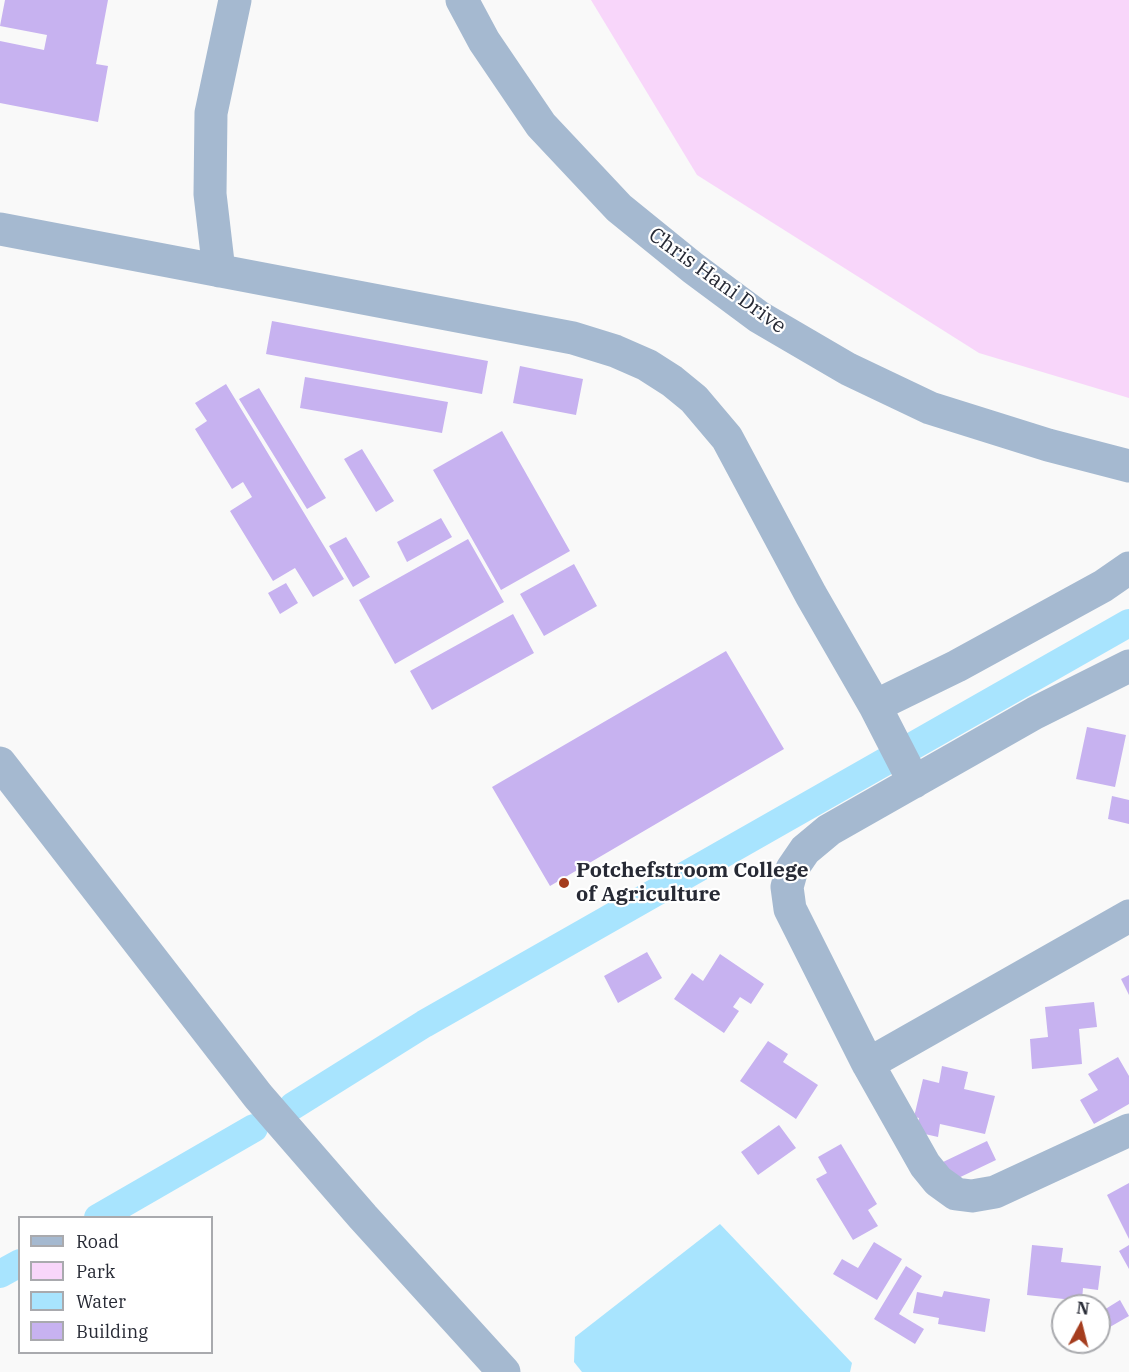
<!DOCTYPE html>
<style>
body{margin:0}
#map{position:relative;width:1129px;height:1372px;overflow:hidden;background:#f9f9f9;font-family:"IBM Plex Serif",serif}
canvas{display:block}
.legend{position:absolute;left:18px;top:1216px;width:195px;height:138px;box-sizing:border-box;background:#fff;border:2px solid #a9aaae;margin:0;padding:8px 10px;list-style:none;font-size:18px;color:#272a35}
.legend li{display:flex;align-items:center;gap:12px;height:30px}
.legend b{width:30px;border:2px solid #a9aaae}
.north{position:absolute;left:1051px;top:1294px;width:60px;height:60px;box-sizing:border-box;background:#fff;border:2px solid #a9aaae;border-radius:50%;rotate:7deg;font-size:16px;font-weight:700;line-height:24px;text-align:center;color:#272a35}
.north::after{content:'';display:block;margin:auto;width:21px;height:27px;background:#a53d1e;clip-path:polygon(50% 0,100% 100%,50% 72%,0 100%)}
</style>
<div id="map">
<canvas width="1129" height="1372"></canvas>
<ul class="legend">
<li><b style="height:8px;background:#a5b9d0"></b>Road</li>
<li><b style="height:16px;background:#f8d6fa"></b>Park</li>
<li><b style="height:16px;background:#a8e4fe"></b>Water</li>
<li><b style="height:16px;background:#c7b2f0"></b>Building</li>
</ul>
<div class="north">N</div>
</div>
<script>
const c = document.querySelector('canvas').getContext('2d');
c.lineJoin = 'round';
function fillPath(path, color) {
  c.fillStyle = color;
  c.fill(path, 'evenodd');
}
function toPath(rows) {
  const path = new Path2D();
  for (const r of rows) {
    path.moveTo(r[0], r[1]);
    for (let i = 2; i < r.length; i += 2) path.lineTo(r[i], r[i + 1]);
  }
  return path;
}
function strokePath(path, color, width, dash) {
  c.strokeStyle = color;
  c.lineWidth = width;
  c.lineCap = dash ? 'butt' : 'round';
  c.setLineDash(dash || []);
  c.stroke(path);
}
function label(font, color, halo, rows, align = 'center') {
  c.font = font + ' "IBM Plex Serif",serif';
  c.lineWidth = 4.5;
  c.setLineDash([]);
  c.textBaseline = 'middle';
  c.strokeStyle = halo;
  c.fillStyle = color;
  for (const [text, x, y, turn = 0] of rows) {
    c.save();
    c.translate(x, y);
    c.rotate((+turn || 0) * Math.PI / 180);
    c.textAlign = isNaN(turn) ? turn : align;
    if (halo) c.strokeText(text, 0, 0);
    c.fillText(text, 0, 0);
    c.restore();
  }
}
fillPath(toPath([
 [591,0,1129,0,1129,398,979,353,697,175]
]), '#f8d6fa');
fillPath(toPath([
 [720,1224,852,1363,850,1372,582,1372,574,1362,575,1337]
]), '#a8e4fe');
strokePath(toPath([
 [293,1106,424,1024,1129,623],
 [98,1218,254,1128],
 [0,1274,20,1263]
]), '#a8e4fe', 28);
fillPath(toPath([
 [5,0,108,0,96,64,108,66,98,122,0,103,0,41,44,50,47,35,0,26],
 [272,321,488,361,482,394,266,354],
 [520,366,583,379,576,415,513,403],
 [305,377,448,402,442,433,300,408],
 [226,384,344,579,313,597,295,568,273,581,230,511,252,497,243,482,232,489,195,429,207,421,195,403],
 [259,388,326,498,307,509,239,399],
 [502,431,570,551,501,590,433,470],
 [362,449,394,501,376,512,344,459],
 [441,518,452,537,407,562,397,542],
 [346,537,370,577,353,587,329,546],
 [468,539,504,602,395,664,359,600],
 [574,564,597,606,544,636,520,594],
 [286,583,298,603,280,614,268,593],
 [513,614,534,653,432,710,410,671],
 [726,651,784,749,550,886,492,787],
 [1087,727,1126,735,1115,787,1076,779],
 [1112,796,1129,800,1129,824,1108,819],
 [647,952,662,978,618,1003,604,976],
 [720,954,764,984,751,1004,740,997,733,1007,739,1011,724,1033,674,999,692,973,703,981],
 [1129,975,1129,995,1121,979],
 [1094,1002,1097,1027,1079,1029,1082,1064,1032,1069,1030,1039,1048,1037,1045,1007],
 [768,1041,788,1054,783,1062,818,1085,796,1119,740,1081],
 [1118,1057,1129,1076,1129,1104,1094,1124,1080,1100,1098,1090,1088,1074],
 [942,1066,968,1072,964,1089,995,1096,985,1134,940,1124,938,1137,916,1132,919,1118,914,1117,923,1079,939,1083],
 [779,1125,796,1148,758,1175,741,1152],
 [987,1141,996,1160,952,1181,943,1162],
 [841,1144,877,1204,868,1210,878,1226,853,1240,816,1179,827,1173,818,1157],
 [1129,1183,1129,1239,1107,1195],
 [874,1242,902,1259,877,1300,833,1274,842,1259,858,1268],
 [1032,1245,1063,1248,1061,1262,1101,1266,1098,1290,1083,1288,1082,1301,1027,1295],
 [1129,1245,1129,1269,1119,1251],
 [906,1266,922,1276,899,1314,924,1329,915,1344,874,1319],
 [944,1291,990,1299,985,1332,938,1324,939,1318,913,1313,917,1292,942,1297],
 [1120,1300,1129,1316,1103,1331,1099,1324,1099,1313]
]), '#c7b2f0');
strokePath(toPath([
 [462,0,484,41,541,125,619,208,693,268,759,317,848,369,930,408,1048,445,1129,466],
 [0,229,573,338,615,351,647,365,672,381,694,399,727,438,811,595,875,706,957,666,1103,586,1129,568],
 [219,271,210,194,211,113,235,0],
 [1129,666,1035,713,829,830,805,850,792,869,787,887,790,909,868,1064,925,1165,938,1181,956,1194,972,1196,995,1192,1129,1130],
 [875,706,914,782],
 [0,763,258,1096,363,1217,504,1372],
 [868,1064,1129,916]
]), '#a5b9d0', 33);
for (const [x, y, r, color] of [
 [564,883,6,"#a53d1e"]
]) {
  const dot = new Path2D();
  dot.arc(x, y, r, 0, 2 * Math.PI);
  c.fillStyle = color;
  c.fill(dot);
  strokePath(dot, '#fff', 2);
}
label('21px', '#272a35', '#fff', [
 ["Chris Hani Drive",717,281,36]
]);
label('bold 21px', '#272a35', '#fff', [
 ["Potchefstroom College",576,871],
 ["of Agriculture",576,895]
], 'left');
</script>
